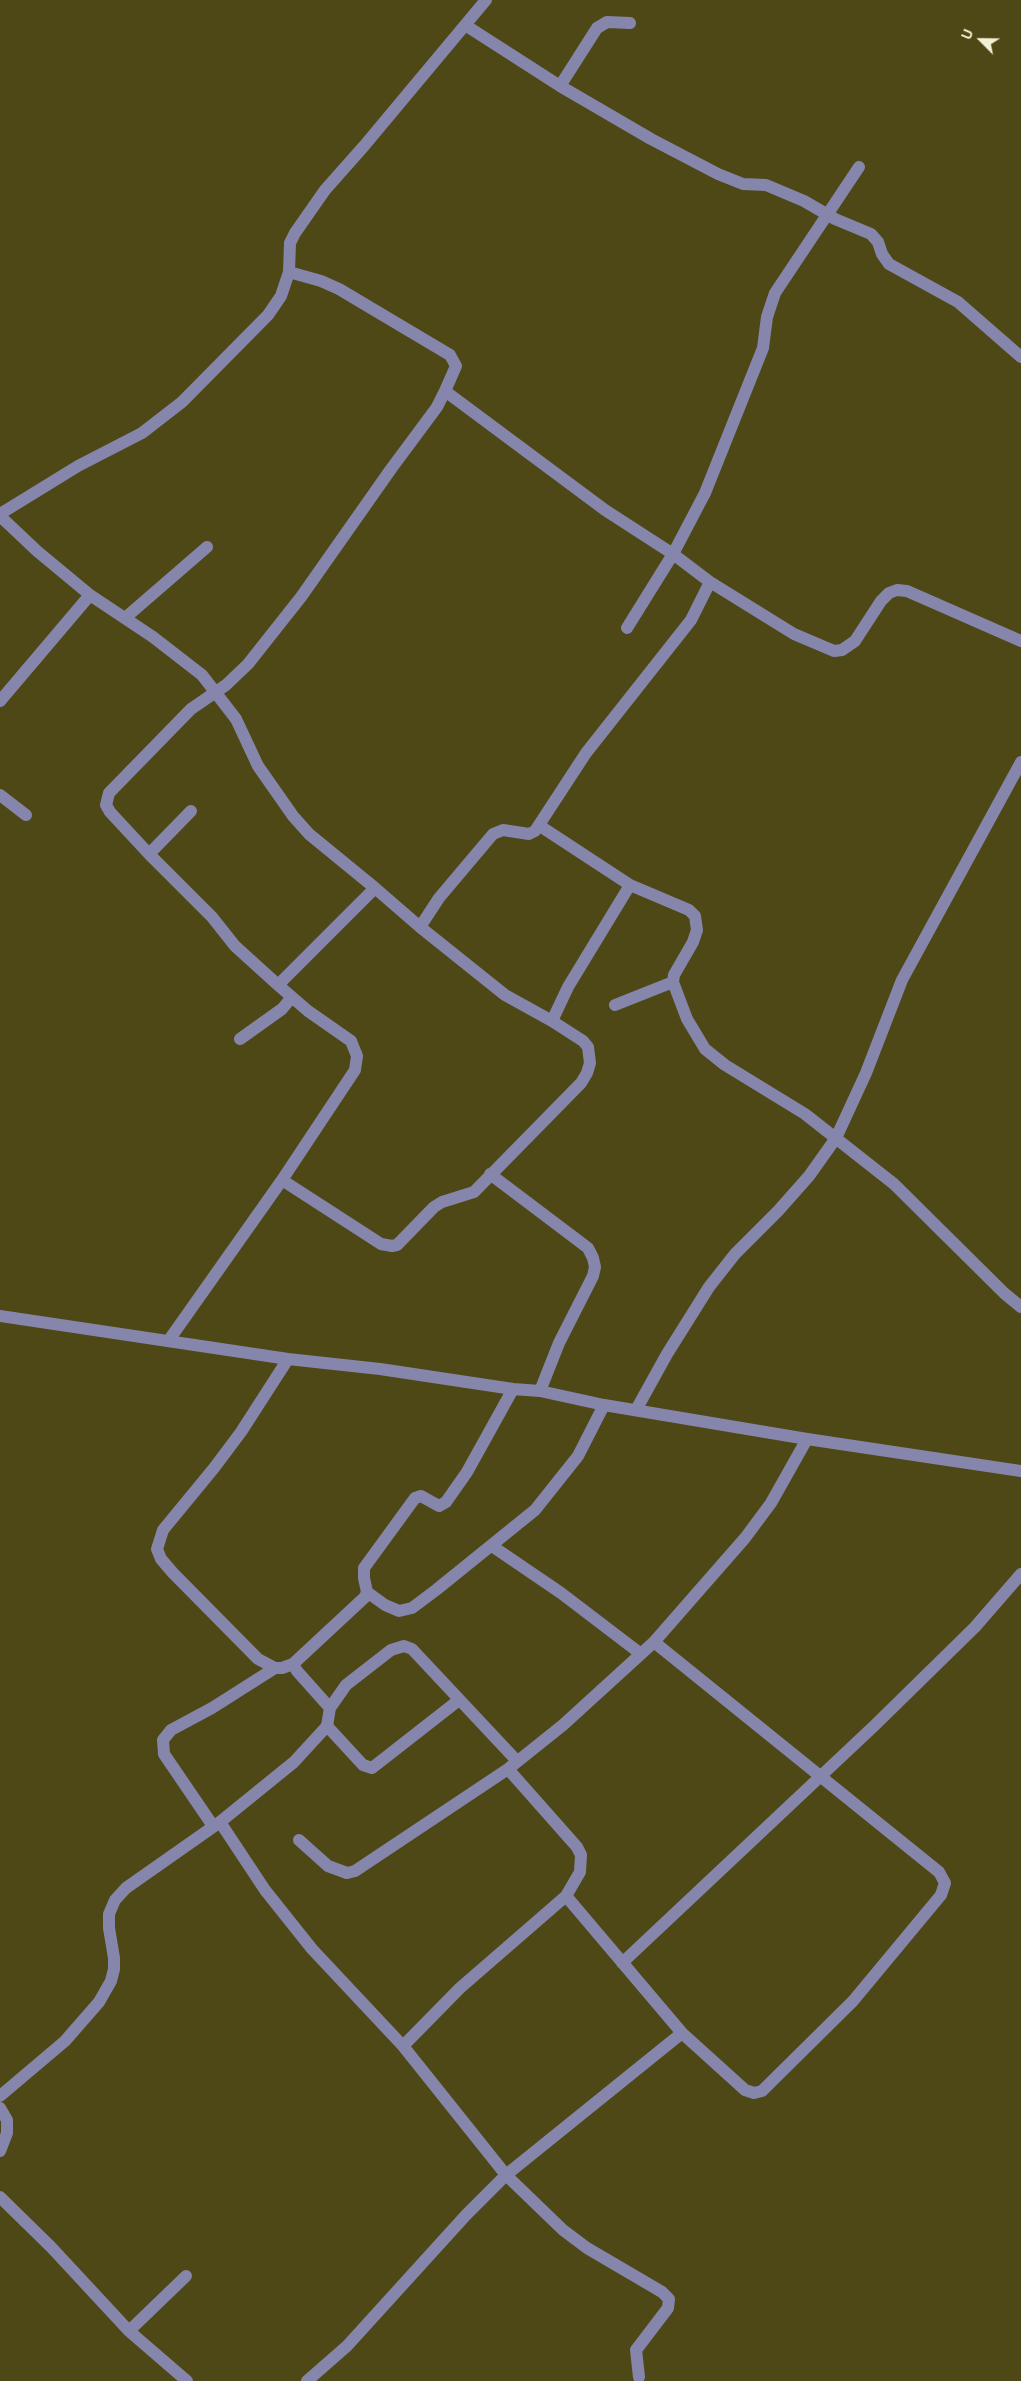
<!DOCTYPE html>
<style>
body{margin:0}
#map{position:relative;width:1021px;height:2381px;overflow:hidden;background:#4d4815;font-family:Ubuntu,sans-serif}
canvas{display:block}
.north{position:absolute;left:956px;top:15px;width:50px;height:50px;-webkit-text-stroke:4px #4d4815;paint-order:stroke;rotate:293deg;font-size:14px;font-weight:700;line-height:20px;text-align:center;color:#f2f0d5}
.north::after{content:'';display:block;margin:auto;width:18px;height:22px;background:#f2f0d5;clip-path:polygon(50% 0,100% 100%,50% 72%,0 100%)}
</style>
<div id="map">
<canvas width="1021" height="2381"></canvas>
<div class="north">U</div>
</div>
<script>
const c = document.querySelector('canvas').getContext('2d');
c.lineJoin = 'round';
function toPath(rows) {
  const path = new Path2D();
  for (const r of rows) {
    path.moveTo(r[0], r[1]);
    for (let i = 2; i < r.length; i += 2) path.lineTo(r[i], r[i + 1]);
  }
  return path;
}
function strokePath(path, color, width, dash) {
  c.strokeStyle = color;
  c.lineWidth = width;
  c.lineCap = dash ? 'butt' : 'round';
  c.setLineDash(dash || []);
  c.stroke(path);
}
strokePath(toPath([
 [465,25,560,86,651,139,718,174,743,184,766,185,804,201,835,219,871,234,878,242,882,254,889,264,958,302,1021,357],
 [560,86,597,28,607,22,630,23],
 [289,272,321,281,339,289,450,355,456,366,445,391,605,510,673,554,710,582,794,634,834,651,842,650,855,641,881,601,889,593,897,590,907,591,1021,641],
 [0,514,78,466,142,433,182,402,268,315,281,296,289,272,290,243,295,233,325,190,364,146,486,0],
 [0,516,37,551,90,595,0,701],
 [90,595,153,637,202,675,236,719,258,766,293,816,309,834,375,888],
 [125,618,207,547],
 [627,628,673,554,705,493,763,348,767,317,775,293,859,167],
 [0,795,26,815],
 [191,811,149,854,212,917,235,946,278,985],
 [149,854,110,812,106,805,109,793,191,709,226,685,248,664,301,597,391,469,437,407,445,391],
 [630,885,689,910,695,916,697,930,693,942,674,975,673,982,687,1019,705,1049,725,1065,805,1114,894,1184,1004,1293,1021,1307],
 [420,927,505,995,552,1021],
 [615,1005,673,982],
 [240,1039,282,1009,292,997],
 [490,1174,588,1248,593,1258,595,1267,593,1276,559,1343,540,1391],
 [282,1180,381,1244,392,1246,397,1245,434,1207,442,1202,474,1192,581,1083,587,1073,590,1063,588,1047,583,1041,552,1021,568,987,630,885,540,826],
 [0,1316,288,1359,380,1369,513,1389,540,1391,604,1405,807,1439,1021,1471],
 [169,1340,282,1180,355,1070,357,1056,351,1041,308,1011,278,985,375,888,420,927,439,898,493,834,503,830,529,834,535,831,586,753,691,620,710,582],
 [288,1359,241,1432,214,1468,163,1530,157,1549,161,1559,173,1573,258,1659,275,1668,282,1668,293,1664],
 [636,1410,667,1354,709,1287,735,1254,778,1211,809,1176,836,1138,866,1073,902,980,1021,762],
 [492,1546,561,1593,641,1654],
 [367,1592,385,1605,399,1611,412,1608,436,1590,535,1510,578,1456,604,1405],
 [654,1642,939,1872,945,1883,941,1895,853,2001,762,2091,754,2093,745,2090,682,2033],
 [330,1708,297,1671,293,1664,365,1597,367,1592,364,1578,364,1568,415,1498,421,1496,439,1506,446,1502,467,1472,513,1389],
 [327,1726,363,1765,372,1768,459,1700],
 [220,1822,265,1890,312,1949,403,2046,506,2175,563,2230,587,2248,662,2292,669,2299,668,2308,636,2350,639,2377],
 [213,1826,164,1754,163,1740,171,1730,212,1708,275,1668],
 [299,1840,328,1866,347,1873,355,1871,508,1769,563,1725,654,1642,745,1538,771,1503,807,1439],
 [622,1963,874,1726,975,1627,1021,1574],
 [403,2046,460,1988,566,1896],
 [0,2096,65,2041,99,2002,111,1981,114,1969,114,1958,109,1928,109,1914,115,1900,126,1888,220,1822,294,1762,327,1726,330,1708,346,1685,391,1650,404,1646,412,1649,517,1761],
 [0,2108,7,2120,7,2133,0,2151],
 [0,2197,51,2247,129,2331,187,2381],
 [129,2331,186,2276],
 [307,2381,347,2346,466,2215,506,2175,682,2033,566,1896,580,1872,581,1855,577,1847,508,1769]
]), '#8686ac', 12);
</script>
